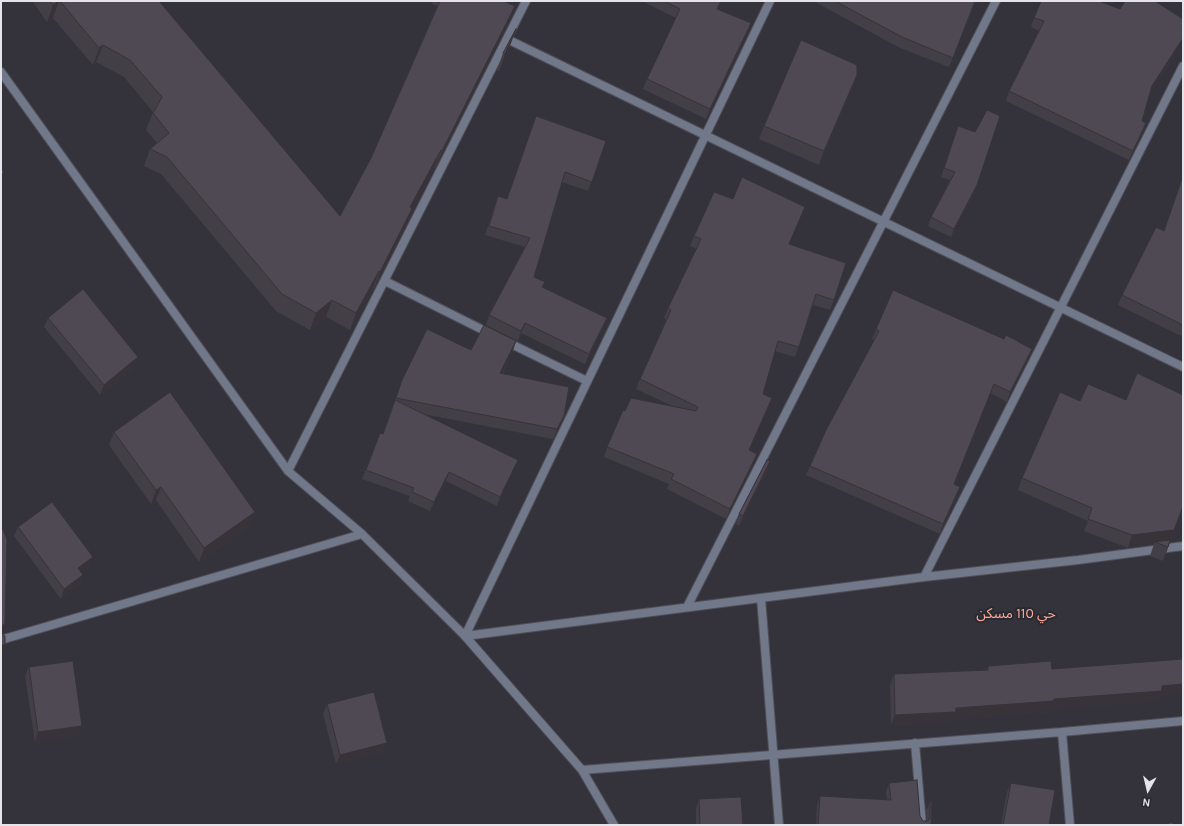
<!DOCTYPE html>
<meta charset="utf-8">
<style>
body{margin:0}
#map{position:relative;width:1184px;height:826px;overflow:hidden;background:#34333c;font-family:Karla,sans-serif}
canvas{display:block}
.frame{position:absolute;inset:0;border:2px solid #e4e4e9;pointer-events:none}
.north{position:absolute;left:1128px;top:770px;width:40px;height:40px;-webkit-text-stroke:3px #2a2931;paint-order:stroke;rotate:188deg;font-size:11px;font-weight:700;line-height:16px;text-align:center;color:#e4e4e9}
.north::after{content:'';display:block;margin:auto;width:14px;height:18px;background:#e4e4e9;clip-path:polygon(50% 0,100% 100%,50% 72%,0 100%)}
</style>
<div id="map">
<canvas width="1184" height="826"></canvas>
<div class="frame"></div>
<div class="north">N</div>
</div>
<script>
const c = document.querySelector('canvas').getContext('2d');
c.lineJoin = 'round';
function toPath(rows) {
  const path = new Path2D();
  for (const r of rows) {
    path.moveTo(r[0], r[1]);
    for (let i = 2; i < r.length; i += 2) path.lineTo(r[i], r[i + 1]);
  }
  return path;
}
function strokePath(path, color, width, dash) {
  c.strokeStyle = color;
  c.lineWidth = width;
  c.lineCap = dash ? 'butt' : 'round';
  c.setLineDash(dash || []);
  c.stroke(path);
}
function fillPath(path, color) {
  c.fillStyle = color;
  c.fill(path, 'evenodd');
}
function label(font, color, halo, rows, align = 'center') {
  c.font = font + ' Karla,"Noto Sans Arabic",sans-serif';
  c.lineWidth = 4;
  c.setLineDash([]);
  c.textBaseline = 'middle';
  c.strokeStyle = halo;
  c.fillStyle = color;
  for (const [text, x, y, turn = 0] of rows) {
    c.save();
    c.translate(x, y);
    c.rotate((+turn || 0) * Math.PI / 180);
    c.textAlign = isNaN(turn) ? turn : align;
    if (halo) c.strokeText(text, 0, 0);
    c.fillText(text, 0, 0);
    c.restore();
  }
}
const minor = toPath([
 [507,39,1183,367],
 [1,72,288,471,362,534,465,636,582,770,614,825],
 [385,281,491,334],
 [505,341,587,381],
 [288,471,526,1],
 [924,577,1183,66],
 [761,598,779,825],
 [687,607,996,1],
 [465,636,924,577,1078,560,1183,546],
 [465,636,770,1],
 [1,640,362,534],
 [1062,732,1070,825],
 [915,743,922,825],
 [582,770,1062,732,1183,721]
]);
strokePath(minor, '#504f58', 10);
strokePath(minor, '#71788a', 8);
fillPath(toPath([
 [32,1,159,1,340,216,371,158,437,6,432,4,433,1,504,1,515,6,509,23,435,168,434,168,412,210,406,226,374,289,373,288,350,330,326,317,310,330,276,311,161,174,144,166,150,149,157,143,146,130,153,112,124,77,96,62,93,65,53,18,47,22],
 [642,1,721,1,718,9,751,23,747,33,706,119,643,89,647,79,676,18],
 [817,1,976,1,949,67,898,47,817,3],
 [1120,9,1183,19,1183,42,1150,93,1142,121,1146,123,1143,133,1129,160,1006,101,1009,91,1039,31,1031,27,1034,18],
 [510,46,499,71,497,71,503,53],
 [857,75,852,89,819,165,759,139,764,126],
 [958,126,975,132,974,193,951,237,928,226,931,217,950,180,941,177],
 [606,141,588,191,562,182,534,277,545,282,543,287,607,318,603,328,585,364,521,333,518,341,486,325,489,315,525,247,485,235,498,196,507,199],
 [1183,176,1183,336,1177,334,1118,305,1122,295,1164,231],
 [733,199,801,217,789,244,834,300,830,310,813,305,795,357,775,351,763,394,772,398,768,408,750,450,754,464,726,519,667,489,669,484,604,457,607,447,625,411,672,406,636,389,640,379,666,320,664,318,668,308,696,249,690,246,694,236],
 [48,318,135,367,100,395,44,327],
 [876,329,1029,358,1007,402,990,393,954,485,956,497,940,534,806,475,810,466,874,340,872,339],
 [516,341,513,350,502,374,560,426,553,439,423,414,514,469,497,506,446,481,430,511,408,501,410,496,362,479,380,433,383,434,402,380,471,350],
 [114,432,255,512,250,526,199,562,156,500,151,504,109,445],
 [770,461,767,471,739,526,736,524,739,514],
 [1022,478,1183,507,1163,561,1150,556,1154,544,1128,548,1084,531,1088,521,1018,490],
 [18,527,93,557,89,567,82,572,80,584,61,599,14,536],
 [988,666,1052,669,1160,696,1159,701,1051,709,1050,712,953,719,952,723,891,725,890,685,894,674,986,670],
 [29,667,82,726,79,735,35,742,25,676],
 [327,704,383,752,336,764,323,714],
 [889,783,923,821,927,821,926,811,930,802,931,825,816,825,817,805,820,796,887,800,886,792],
 [1011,783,1049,825,1001,825,1007,792],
 [699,799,743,825,696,825,696,808]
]), '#433f47');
fillPath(toPath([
 [59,1,53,18,47,22,53,5],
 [515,6,509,23,435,168,442,151],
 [751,23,747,33,706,119,710,109],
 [516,29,510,46,499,71,505,54],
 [1183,38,1183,42,1148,96,1152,86],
 [103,45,96,62,93,65,99,48],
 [857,75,852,89,819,165,824,151],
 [1146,123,1143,133,1129,160,1133,151],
 [441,150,434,168,412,210,406,226,374,289,380,272,410,207],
 [4,172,1,182,1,175],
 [977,185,974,193,951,237,954,229],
 [805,207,801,217,785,254,789,244],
 [379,271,373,288,350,330,356,313],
 [332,300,326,317,310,330,316,313],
 [607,318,603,328,585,364,589,354],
 [525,323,521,333,518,341,521,331],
 [516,341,513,350,497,383,500,373],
 [1032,349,1029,358,1007,402,1010,392],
 [138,357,135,367,100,395,104,385],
 [772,398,768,408,746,460,749,450],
 [564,416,560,426,553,439,557,429],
 [757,454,754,464,726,519,730,509],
 [518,460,514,469,497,506,500,497],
 [770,461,767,471,739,526,743,516],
 [449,472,446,481,430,511,434,502],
 [161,487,156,500,151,504,156,490],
 [960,487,956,497,940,534,943,524],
 [1183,506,1163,561,1169,542,1155,542,1154,544,1128,548,1132,535],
 [255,512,250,526,199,562,204,548],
 [93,557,89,567,75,577,78,568],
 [83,575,80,584,61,599,64,589],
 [5,624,2,634,1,634,1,626],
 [1,645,5,645,1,655],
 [1183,684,1183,695,1160,696,1159,701,1051,709,1050,712,953,719,952,723,891,725,895,715,1054,699,1162,686],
 [82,726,79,735,35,742,38,732],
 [387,743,383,752,336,764,340,755]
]), '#373339');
const building = toPath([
 [50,1,59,1,53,5,50,1],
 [60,1,159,1,340,216,371,158,440,1,503,1,515,6,442,151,441,150,410,207,412,209,380,272,379,271,356,313,332,300,316,313,282,294,167,157,150,149,169,133,153,113,162,97,130,60,103,45,99,48,60,1],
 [664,1,721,1,717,9,751,23,710,109,647,79,680,9,664,1],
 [835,1,975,1,953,58,902,37,835,1],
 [1041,1,1099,1,1120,9,1125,1,1155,1,1183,19,1183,38,1152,86,1142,121,1146,123,1133,151,1009,91,1044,21,1034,18,1041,1],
 [516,29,505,54,503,53,516,29],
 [801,40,857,65,857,75,824,151,764,126,801,40],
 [987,110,1000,116,977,185,954,229,931,217,955,172,944,168,958,126,975,132,987,110],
 [536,116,606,141,592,182,565,172,534,277,545,282,542,287,607,318,589,354,525,323,521,331,489,315,530,238,489,226,498,196,507,199,536,116],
 [1,169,4,172,1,175,1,169],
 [1183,176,1183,325,1122,295,1156,227,1164,231,1183,176],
 [742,177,805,207,789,244,846,263,834,300,816,294,799,347,778,341,763,394,772,398,749,450,757,454,730,509,671,479,674,474,607,447,623,410,625,411,631,398,696,411,698,407,640,379,671,310,668,308,701,239,694,236,714,192,733,199,742,177],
 [83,289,138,357,104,385,48,318,83,289],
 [893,290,1004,339,1006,335,1032,349,1010,392,994,384,954,484,960,487,943,524,810,466,826,430,879,331,876,329,893,290],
 [484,325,516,341,500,373,569,387,564,416,557,429,396,398,402,380,427,329,471,350,484,325],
 [1137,373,1183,395,1183,506,1174,530,1132,535,1088,519,1092,508,1022,478,1060,392,1080,401,1088,384,1126,400,1137,373],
 [170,392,255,512,204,548,161,487,156,490,114,432,170,392],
 [395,400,518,460,500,497,449,472,434,502,412,492,414,488,366,470,380,433,383,434,395,400],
 [767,460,770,461,743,516,739,514,767,460],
 [52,502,93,557,78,568,83,575,64,589,18,527,52,502],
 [1,525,7,539,5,624,1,626,1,525],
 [1170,540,1168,547,1155,542,1170,540],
 [1,634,5,636,5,645,1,645,1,634],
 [1183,659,1183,684,1162,686,1162,691,1054,699,1054,701,956,708,956,712,895,715,894,674,988,670,988,666,1051,661,1052,669,1183,659],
 [73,661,82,726,38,732,29,667,73,661],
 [374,692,387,743,340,755,327,704,374,692],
 [917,780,920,816,923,821,928,821,930,818,930,802,932,802,931,825,818,825,820,796,891,800,889,783,917,780],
 [1011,783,1055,790,1049,825,1003,825,1011,783],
 [741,797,743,825,700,825,699,799,741,797],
 [1173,822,1173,825,1162,825,1173,822]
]);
fillPath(building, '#4e4952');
strokePath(building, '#373339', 1);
label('14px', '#fbaa95', '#2a2931', [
 ["حي 110 مسكن",1016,614]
]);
</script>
